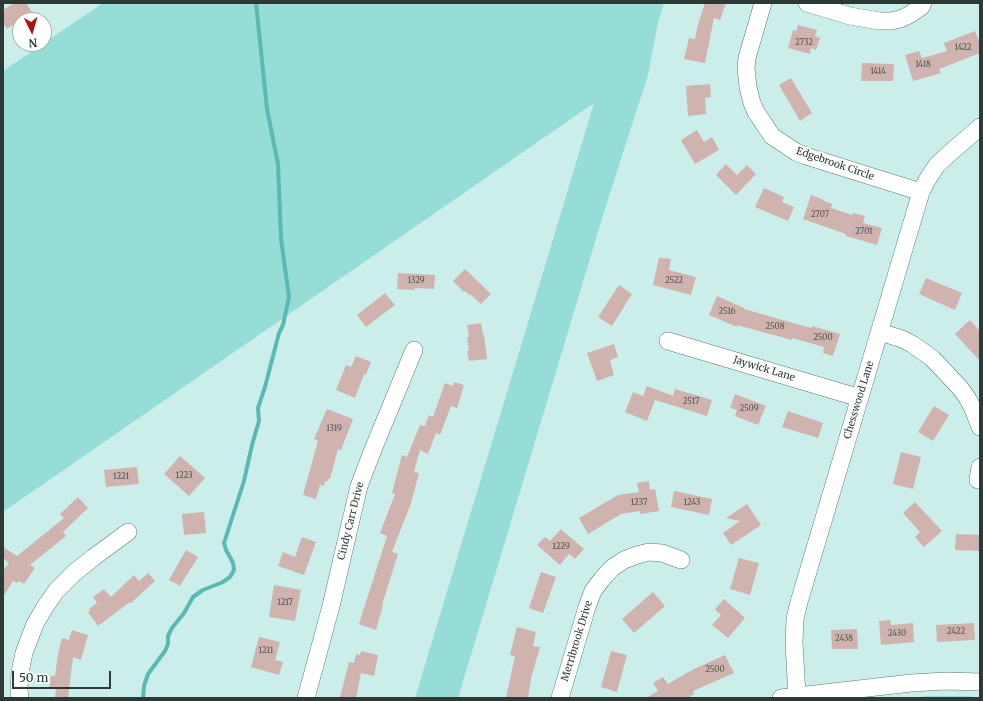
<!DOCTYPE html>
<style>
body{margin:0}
#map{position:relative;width:983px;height:701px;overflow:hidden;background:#cceeeb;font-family:Merriweather,serif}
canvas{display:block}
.frame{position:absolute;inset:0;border:4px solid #2b3937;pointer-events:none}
.north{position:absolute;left:12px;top:12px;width:40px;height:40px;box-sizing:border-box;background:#fff;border:1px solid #aab0af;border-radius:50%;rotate:175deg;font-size:11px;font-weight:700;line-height:16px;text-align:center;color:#2b3937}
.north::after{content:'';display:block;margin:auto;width:14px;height:18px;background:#a81416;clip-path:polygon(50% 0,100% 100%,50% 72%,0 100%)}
.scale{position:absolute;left:12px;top:671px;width:99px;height:18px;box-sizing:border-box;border:2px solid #2b3937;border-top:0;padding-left:5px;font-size:12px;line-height:14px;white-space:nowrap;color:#2b3937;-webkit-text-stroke:3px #fff;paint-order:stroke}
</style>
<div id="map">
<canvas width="983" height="701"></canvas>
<div class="frame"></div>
<div class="north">N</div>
<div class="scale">50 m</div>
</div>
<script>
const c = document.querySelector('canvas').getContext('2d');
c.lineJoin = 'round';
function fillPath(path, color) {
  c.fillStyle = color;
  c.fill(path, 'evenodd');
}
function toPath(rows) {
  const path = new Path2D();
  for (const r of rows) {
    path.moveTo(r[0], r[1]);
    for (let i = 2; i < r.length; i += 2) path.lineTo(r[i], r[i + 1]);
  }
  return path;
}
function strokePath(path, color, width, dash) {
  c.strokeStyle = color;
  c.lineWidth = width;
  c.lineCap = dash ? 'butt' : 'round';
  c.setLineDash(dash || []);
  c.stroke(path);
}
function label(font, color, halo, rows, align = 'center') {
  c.font = font + ' Merriweather,serif';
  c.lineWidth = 4;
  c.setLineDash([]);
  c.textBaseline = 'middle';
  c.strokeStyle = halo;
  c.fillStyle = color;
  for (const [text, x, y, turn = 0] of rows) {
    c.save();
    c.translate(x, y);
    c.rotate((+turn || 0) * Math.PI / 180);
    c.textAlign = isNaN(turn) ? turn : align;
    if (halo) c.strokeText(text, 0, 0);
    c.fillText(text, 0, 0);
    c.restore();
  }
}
fillPath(toPath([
 [103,3,664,3,658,22,648,75,604,212,458,698,415,698,594,103,3,512,3,71,43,44,44,44,44,43],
 [928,696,969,696,980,698,906,698]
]), '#96ddd7');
strokePath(toPath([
 [143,698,144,686,148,674,165,651,168,644,168,636,172,628,184,613,193,597,203,590,223,582,230,577,234,570,233,563,230,557,226,550,224,543,244,481,252,445,259,421,258,408,265,387,279,333,283,325,289,297,281,239,278,164,267,109,256,3]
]), '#5cb9b2', 4);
fillPath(toPath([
 [14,3,26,3,32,12,7,29,3,23,3,10],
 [705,3,726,3,720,20,714,18,705,63,684,59,689,38,695,39,697,28],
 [798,25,817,30,815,36,820,38,816,50,811,48,810,54,788,48,793,30,796,31],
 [975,31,980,43,980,53,939,69,941,73,913,81,905,55,919,51,922,58,947,51,944,43],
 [862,63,894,64,893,81,861,81],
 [791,78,812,113,800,121,779,85],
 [710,84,711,97,705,98,706,114,688,116,686,86],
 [697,130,704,142,712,137,719,150,695,164,681,140],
 [726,164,737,175,747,165,756,174,736,195,716,175],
 [764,188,784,197,782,202,794,207,788,221,755,207],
 [811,195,824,200,824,201,832,204,831,208,852,215,853,213,865,216,863,223,882,228,877,245,846,236,846,234,803,219],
 [659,258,671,259,669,270,696,277,691,295,653,285],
 [465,269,491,294,481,304,470,294,469,295,465,291,464,292,453,281],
 [398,273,435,275,434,289,415,288,415,290,397,289],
 [926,278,962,293,955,310,919,294],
 [619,285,632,294,612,326,598,317],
 [385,293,395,305,366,327,357,315],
 [717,296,744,308,744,309,811,328,812,326,840,334,833,356,823,353,824,347,792,338,792,340,737,325,737,327,709,315],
 [970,320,980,331,980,361,955,334],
 [481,323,483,335,484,335,487,359,469,361,467,351,469,351,467,337,469,337,467,325],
 [614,344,618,357,610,360,614,375,597,381,587,353],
 [356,356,371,362,366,375,364,374,355,398,336,390,346,365,351,367],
 [454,382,464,385,457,408,451,406,440,435,436,433,428,454,420,450,414,472,419,473,411,503,392,552,398,554,382,605,383,605,376,630,359,624,387,536,380,533,395,494,392,493,402,455,407,457,420,425,425,426,429,415,433,417,445,383,453,386],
 [647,386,673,396,675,389,712,400,707,416,655,400,647,421,625,412,633,392,643,396],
 [735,394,766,406,758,425,735,416,737,410,730,408],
 [934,406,949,415,933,441,918,432],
 [327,409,353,419,341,450,338,449,330,479,328,479,327,482,325,481,324,486,320,485,316,499,303,495,318,441,314,439],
 [788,411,823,423,818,438,782,427],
 [901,452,921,457,913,489,893,484],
 [180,456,205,478,189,496,164,474],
 [137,467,139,484,106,487,104,470],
 [649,481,650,490,655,489,659,511,640,514,640,511,621,514,588,534,579,518,618,495,639,492,637,483],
 [674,491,712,499,709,515,671,507],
 [78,497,88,508,63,532,66,536,30,565,35,568,24,584,19,581,17,583,13,581,3,597,3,571,9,563,3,558,3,547,17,556,64,518,60,514],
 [915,502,942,531,924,547,915,537,920,532,903,513],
 [747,504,761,525,731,545,723,533,740,521,726,518],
 [204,512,206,533,184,535,182,514],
 [561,529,584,549,575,559,569,554,560,565,537,545,545,537,550,541],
 [956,534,980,535,980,551,955,550],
 [302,537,316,542,304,575,278,566,283,552,295,557],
 [186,550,198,557,180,586,169,580],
 [739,558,759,563,750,595,730,589],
 [541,572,556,577,543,613,529,608],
 [148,573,155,581,131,603,130,602,98,626,88,612,90,611,89,609,97,603,93,597,104,589,111,597,134,575,139,581],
 [274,585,301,590,295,621,269,617],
 [653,592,665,606,634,633,622,619],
 [724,599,745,618,728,638,712,625,721,615,715,609],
 [890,620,891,625,913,623,914,642,881,645,879,621],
 [974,623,975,640,937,642,936,625],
 [517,627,536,632,533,646,540,647,531,678,528,698,506,698,515,656,510,655],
 [857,629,858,649,832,649,831,630],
 [72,630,88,635,81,660,73,657,68,698,55,698,56,689,49,688,51,676,55,676,58,654,62,638,69,640],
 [259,637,280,642,275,660,283,662,279,675,251,667],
 [361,651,378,655,374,676,361,673,356,698,340,698,349,662,354,663,356,654,360,655],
 [611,651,627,655,617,692,601,687],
 [725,655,734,673,693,691,694,694,688,698,646,698,658,691,653,683,663,677,668,684,692,670]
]), '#d0b2ae');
const minor = toPath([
 [763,3,747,58,746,68,748,87,752,103,756,112,772,136,796,152,806,156,921,192],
 [807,3,850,16,879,21,891,21,900,19,909,15,921,7,923,3],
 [880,332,902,339,912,344,932,358,961,389,968,399,973,409,980,427],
 [668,341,860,398],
 [978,480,980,467],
 [797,696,794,643,795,619,799,602,921,192,927,180,937,165,951,152,980,127],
 [20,698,19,690,20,672,24,653,35,624,45,607,56,591,74,573,94,557,128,532],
 [306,698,331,606,351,520,359,486,372,452,414,350],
 [560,698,587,607,593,591,602,579,612,568,624,560,637,555,649,552,662,553,681,560],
 [781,698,911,683,946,681,980,682]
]);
strokePath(minor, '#5b7976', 18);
strokePath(minor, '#fff', 17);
label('8px', '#545755', null, [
 ["2732",804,43],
 ["1422",963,48],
 ["1418",923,65],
 ["1414",878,72],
 ["2707",820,215],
 ["2701",864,232],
 ["1329",416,281],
 ["2522",674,281],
 ["2516",727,312],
 ["2508",775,327],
 ["2500",823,338],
 ["2517",691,402],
 ["2509",749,409],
 ["1319",334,429],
 ["1223",184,476],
 ["1221",121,477],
 ["1237",639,503],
 ["1243",692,503],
 ["1229",561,547],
 ["1217",285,603],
 ["2422",956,632],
 ["2430",897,634],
 ["2438",844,639],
 ["1211",266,651],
 ["2500",715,670]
]);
label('10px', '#2b3937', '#fff', [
 ["Edgebrook Circle",835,164,19],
 ["Jaywick Lane",764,369,17],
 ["Chesswood Lane",859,400,-73],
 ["Cindy Carr Drive",351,521,-76],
 ["Merribrook Drive",577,641,-73]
]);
</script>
